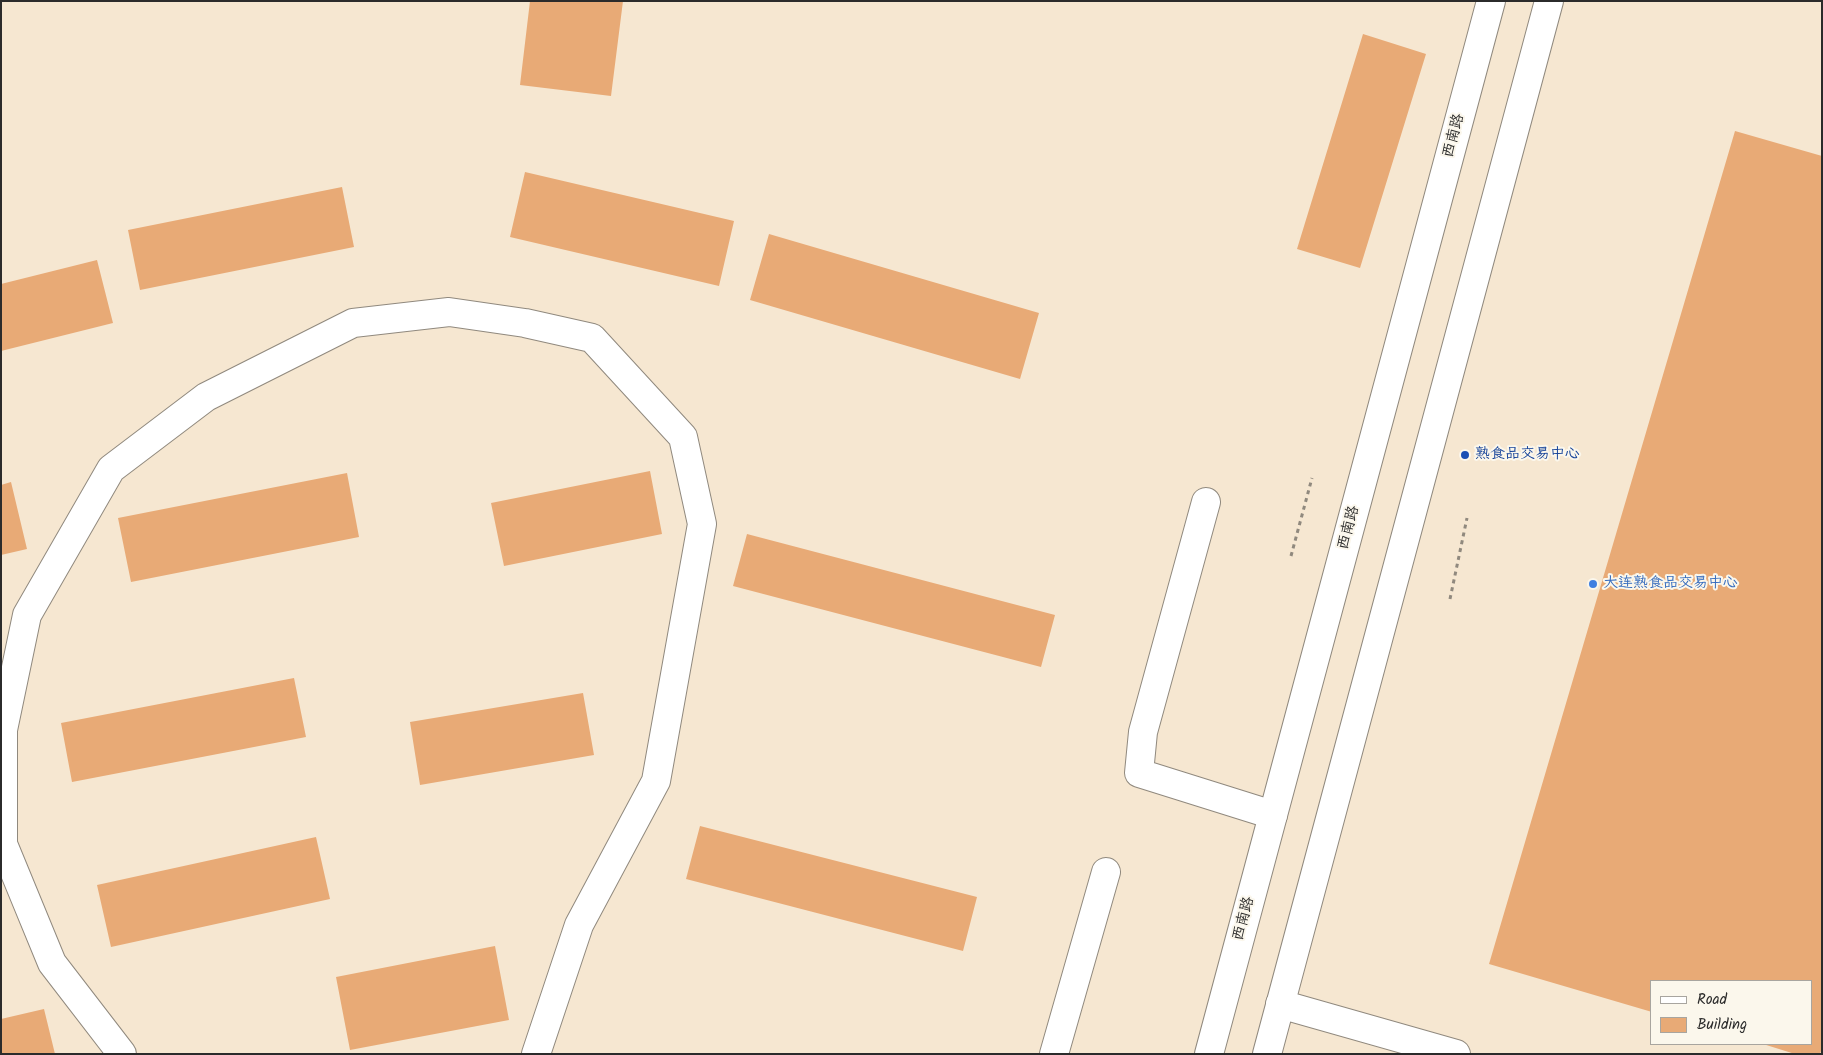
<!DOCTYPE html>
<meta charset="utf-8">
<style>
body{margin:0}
#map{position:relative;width:1823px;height:1055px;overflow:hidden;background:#f6e7d1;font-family:Kalam,sans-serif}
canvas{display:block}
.frame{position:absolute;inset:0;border:2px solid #2b2b2b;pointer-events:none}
.legend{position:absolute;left:1650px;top:980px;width:162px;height:65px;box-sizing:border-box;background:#fbf7ec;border:1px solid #a8a59f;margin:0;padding:6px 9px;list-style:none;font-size:15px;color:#2b2b2b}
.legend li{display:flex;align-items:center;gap:10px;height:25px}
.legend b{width:25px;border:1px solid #a8a59f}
</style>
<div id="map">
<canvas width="1823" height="1055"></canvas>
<div class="frame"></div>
<ul class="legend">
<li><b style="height:6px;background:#fff"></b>Road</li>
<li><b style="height:14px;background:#e8aa76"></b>Building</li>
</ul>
</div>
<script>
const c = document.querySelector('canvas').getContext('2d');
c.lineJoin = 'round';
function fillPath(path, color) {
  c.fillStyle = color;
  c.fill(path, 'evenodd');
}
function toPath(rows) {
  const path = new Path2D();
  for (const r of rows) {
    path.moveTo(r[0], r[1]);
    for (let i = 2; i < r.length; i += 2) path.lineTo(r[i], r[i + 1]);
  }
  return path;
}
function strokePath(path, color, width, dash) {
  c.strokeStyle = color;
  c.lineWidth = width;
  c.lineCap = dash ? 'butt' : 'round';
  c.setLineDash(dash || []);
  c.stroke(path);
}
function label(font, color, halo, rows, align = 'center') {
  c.font = font + ' Kalam,"LXGW WenKai TC",sans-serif';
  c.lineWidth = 4;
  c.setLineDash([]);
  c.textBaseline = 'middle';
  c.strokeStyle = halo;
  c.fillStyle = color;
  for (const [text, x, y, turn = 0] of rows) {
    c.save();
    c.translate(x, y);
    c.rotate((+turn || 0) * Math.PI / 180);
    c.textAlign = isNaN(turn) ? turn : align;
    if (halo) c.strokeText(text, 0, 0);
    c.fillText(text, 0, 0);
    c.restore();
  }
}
fillPath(toPath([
 [530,1,623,1,611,96,520,85],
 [1363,34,1426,54,1360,268,1297,249],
 [1735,131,1822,156,1822,1048,1820,1054,1795,1054,1763,1044,1812,1044,1812,981,1652,981,1652,1012,1489,964],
 [525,172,734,221,719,286,510,237],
 [342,187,354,247,140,290,128,230],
 [769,234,1039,313,1020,379,750,300],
 [97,260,113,323,1,351,1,284],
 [650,471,662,534,504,566,491,503],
 [347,473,359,537,131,582,118,518],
 [11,482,27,549,1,555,1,485],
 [747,534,1055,615,1041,667,733,586],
 [294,678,306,737,72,782,61,723],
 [583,693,594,755,420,785,410,722],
 [700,826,977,897,963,951,686,879],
 [316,837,330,899,111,947,97,885],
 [495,946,509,1020,350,1050,336,977],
 [44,1009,55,1054,1,1054,1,1019]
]), '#e8aa76');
const minor = toPath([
 [1206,502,1143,732,1139,773,1273,815],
 [1280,1004,1456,1054],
 [122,1054,52,963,3,844,3,730,27,615,111,469,206,397,353,323,449,312,525,323,592,338,683,437,702,524,656,781,579,925,536,1054],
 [1054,1054,1106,872]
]);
const major = toPath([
 [1209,1054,1491,1],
 [1267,1054,1549,1]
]);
strokePath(minor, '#90897e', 30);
strokePath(major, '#90897e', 30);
strokePath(toPath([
 [1291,556,1312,478],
 [1450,599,1467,518]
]), '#90897e', 3, [4, 4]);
strokePath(minor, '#fff', 28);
strokePath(major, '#fff', 28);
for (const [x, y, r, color] of [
 [1465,455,5,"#1a4fb4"],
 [1593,584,5,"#3f7fe0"]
]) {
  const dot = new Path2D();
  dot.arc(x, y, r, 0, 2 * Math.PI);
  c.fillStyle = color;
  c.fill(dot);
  strokePath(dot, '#fbf7ec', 2);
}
label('15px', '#2b2b2b', '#fbf7ec', [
 ["西南路",1455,136,-75],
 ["西南路",1350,528,-75],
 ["西南路",1245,919,-75]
]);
label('15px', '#164399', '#fbf7ec', [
 ["熟食品交易中心",1475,455]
], 'left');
label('15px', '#366cbe', '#fbf7ec', [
 ["大连熟食品交易中心",1603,584]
], 'left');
</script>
